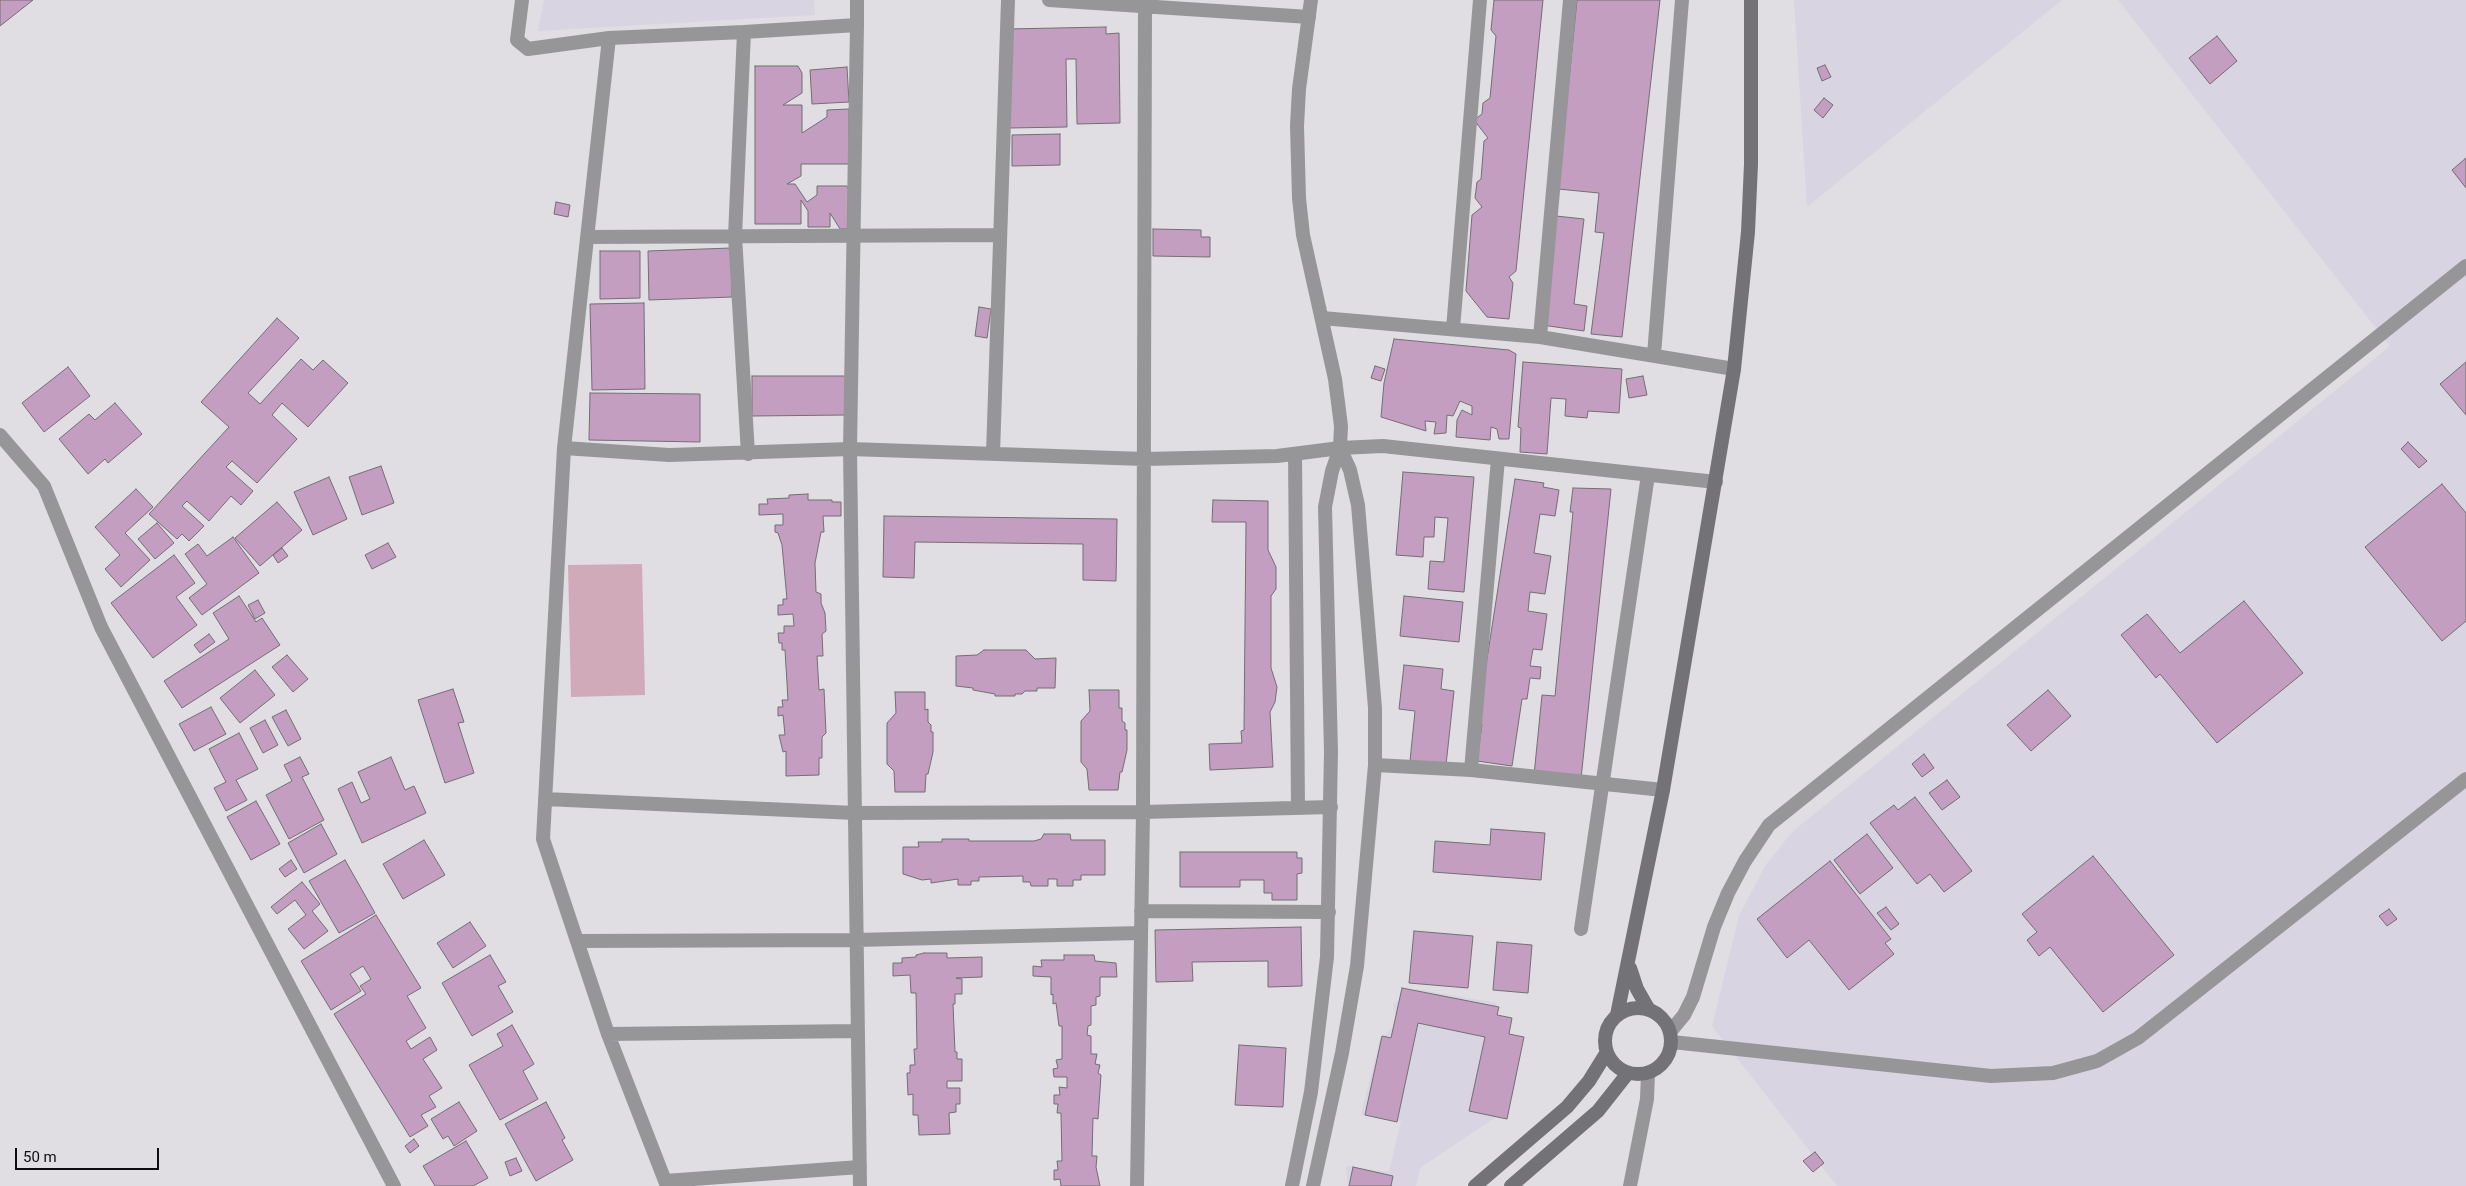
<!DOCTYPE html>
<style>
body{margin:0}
#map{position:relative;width:2466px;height:1186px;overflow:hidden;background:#e0dee3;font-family:Roboto,sans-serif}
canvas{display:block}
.scale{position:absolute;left:15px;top:1148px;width:144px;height:22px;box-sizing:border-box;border:2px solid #0d0c0e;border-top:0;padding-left:6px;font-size:15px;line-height:18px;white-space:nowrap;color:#0d0c0e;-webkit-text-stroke:4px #e0dee3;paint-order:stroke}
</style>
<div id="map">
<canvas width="2466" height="1186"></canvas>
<div class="scale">50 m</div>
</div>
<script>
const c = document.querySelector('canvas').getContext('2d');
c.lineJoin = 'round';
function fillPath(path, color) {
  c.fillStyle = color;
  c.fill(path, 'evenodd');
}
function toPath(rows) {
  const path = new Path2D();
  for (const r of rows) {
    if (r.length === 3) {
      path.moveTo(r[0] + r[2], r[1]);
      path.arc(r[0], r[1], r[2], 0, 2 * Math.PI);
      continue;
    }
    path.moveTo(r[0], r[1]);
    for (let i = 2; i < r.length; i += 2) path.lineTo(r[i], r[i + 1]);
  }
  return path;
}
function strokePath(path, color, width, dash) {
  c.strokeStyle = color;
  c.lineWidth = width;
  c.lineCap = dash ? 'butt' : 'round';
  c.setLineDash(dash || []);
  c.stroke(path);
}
fillPath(toPath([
 [544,0,814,0,815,15,538,31],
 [1794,0,2062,0,1807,207],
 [2118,0,2466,0,2466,1186,1837,1186,1712,1026,1739,916,1765,866,1792,832,2390,346],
 [1416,989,1497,1003,1494,1021,1512,1037,1524,1037,1513,1097,1506,1096,1502,1113,1420,1168,1416,1186,1348,1186,1346,1166,1389,1172,1401,1121,1361,1115,1380,1039,1398,1023,1393,1004]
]), '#d9d4e1');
fillPath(toPath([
 [642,564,645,695,571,697,568,565]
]), '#d0aab8');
const building = toPath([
 [0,0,33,0,0,26,0,0],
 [1494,0,1543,0,1516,271,1509,277,1513,283,1509,319,1487,317,1466,291,1472,215,1482,207,1475,198,1477,182,1481,179,1484,141,1488,138,1474,120,1482,114,1483,103,1490,98,1496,36,1491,30,1494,0],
 [1577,0,1660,0,1622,337,1591,334,1604,233,1595,232,1599,193,1558,189,1577,0],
 [1106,27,1106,34,1119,33,1120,123,1077,124,1076,59,1066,59,1067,127,1008,128,1007,29,1106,27],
 [2217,36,2237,61,2210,84,2189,58,2217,36],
 [1825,65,1831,77,1822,81,1817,68,1825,65],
 [755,66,798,66,802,73,802,93,783,105,802,105,802,133,827,117,827,110,849,109,849,164,801,164,801,176,787,184,795,184,807,202,817,195,817,186,847,186,849,190,850,229,840,229,830,213,830,227,808,227,808,211,801,200,801,224,755,224,755,66],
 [847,67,849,102,812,104,810,70,847,67],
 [1824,98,1833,105,1823,118,1814,110,1824,98],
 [1060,134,1060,165,1012,166,1012,135,1060,134],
 [2466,158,2466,188,2452,170,2466,158],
 [556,202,570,205,568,217,554,214,556,202],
 [1556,216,1584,219,1574,304,1587,306,1584,331,1542,325,1556,216],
 [1153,229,1201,230,1201,237,1210,237,1210,257,1153,256,1153,229],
 [731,248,732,297,649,300,648,251,731,248],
 [600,251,640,251,640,298,600,299,600,251],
 [644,303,645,389,592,390,590,304,644,303],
 [979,307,991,309,987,338,975,336,979,307],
 [277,318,299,338,248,393,260,404,301,359,313,370,323,360,348,383,308,427,282,403,272,415,297,439,257,483,232,461,226,467,253,491,241,505,231,496,209,521,187,501,182,506,204,526,189,541,182,534,177,539,149,514,229,427,201,402,277,318],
 [1394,339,1509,350,1516,354,1509,439,1499,439,1497,429,1491,427,1490,440,1456,437,1457,420,1462,410,1472,415,1472,406,1460,401,1453,416,1447,415,1446,433,1434,434,1436,422,1425,421,1426,431,1381,417,1384,383,1394,339],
 [1523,362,1622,369,1619,413,1588,411,1587,418,1565,416,1566,399,1551,398,1547,454,1520,452,1521,428,1518,427,1523,362],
 [2466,362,2466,415,2440,384,2466,362],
 [1375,366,1385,369,1381,381,1371,378,1375,366],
 [68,367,90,396,44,432,22,403,68,367],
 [752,376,847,376,847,415,752,416,752,376],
 [1643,376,1647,395,1629,398,1626,379,1643,376],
 [590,393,700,394,700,442,589,440,590,393],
 [115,403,142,434,108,463,105,459,88,474,59,439,89,414,95,420,115,403],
 [2408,442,2427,461,2419,468,2401,449,2408,442],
 [381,466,394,503,362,515,349,477,381,466],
 [1403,472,1474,477,1464,592,1428,589,1430,561,1444,562,1448,518,1435,517,1434,537,1424,537,1423,557,1396,555,1403,472],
 [329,477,347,519,313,535,294,492,329,477],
 [1515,479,1544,483,1543,487,1559,490,1555,516,1540,514,1534,553,1551,556,1545,594,1530,592,1528,611,1547,614,1542,650,1533,649,1530,666,1541,667,1540,679,1530,678,1527,699,1522,699,1512,766,1477,761,1482,724,1477,723,1515,479],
 [2442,484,2466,513,2466,621,2442,641,2365,547,2442,484],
 [1573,488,1611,489,1581,779,1534,775,1542,695,1555,696,1573,512,1570,512,1573,488],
 [136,489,153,507,125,533,150,560,121,587,105,569,120,555,95,527,136,489],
 [808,494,808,500,832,500,832,502,841,502,841,516,823,516,824,532,821,532,815,563,816,592,821,594,821,603,825,613,826,631,822,634,823,656,817,656,819,690,824,689,826,733,822,737,822,758,819,758,819,775,786,776,786,751,783,752,779,735,785,735,783,715,778,716,778,707,783,707,782,700,788,700,785,650,782,650,782,643,779,643,778,633,784,633,784,626,794,626,793,614,778,615,778,605,783,605,783,599,787,599,782,545,778,533,775,532,775,525,783,525,783,514,759,515,759,504,768,504,767,499,789,498,789,495,808,494],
 [1213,500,1268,501,1268,550,1276,567,1276,589,1271,596,1271,668,1277,687,1275,702,1270,712,1273,767,1210,770,1209,744,1242,743,1241,731,1244,730,1246,522,1212,522,1213,500],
 [277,502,302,530,260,566,235,538,277,502],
 [884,516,1117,519,1116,581,1083,580,1083,544,915,542,914,578,883,577,884,516],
 [157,523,174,543,155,559,138,539,157,523],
 [233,537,259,573,202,615,189,598,207,584,185,554,198,544,207,556,233,537],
 [388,543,396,557,372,569,365,555,388,543],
 [282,548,288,556,278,563,273,555,282,548],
 [174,555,195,583,176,597,197,625,153,658,111,603,174,555],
 [239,596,256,622,262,618,280,645,182,708,164,681,229,639,213,613,239,596],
 [1404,596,1463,602,1459,642,1400,636,1404,596],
 [258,600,265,613,255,619,248,605,258,600],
 [2244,601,2303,673,2217,743,2160,674,2156,678,2121,635,2147,614,2180,653,2244,601],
 [209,634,215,642,200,653,194,645,209,634],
 [984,650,1026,650,1035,659,1056,658,1055,688,1037,688,1037,691,1025,691,1022,694,1015,694,1015,696,995,696,995,694,973,690,973,688,956,686,956,656,977,655,984,650],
 [287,655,308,679,293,692,272,667,287,655],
 [1404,665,1443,669,1441,689,1454,691,1446,765,1410,761,1415,711,1399,709,1404,665],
 [255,670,275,695,240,723,220,698,255,670],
 [453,689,464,722,458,723,474,773,445,783,418,700,453,689],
 [1089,690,1119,690,1119,708,1122,708,1122,721,1125,723,1125,730,1127,730,1127,750,1122,772,1120,772,1118,790,1089,790,1087,769,1081,762,1081,721,1090,711,1089,690],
 [2048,690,2071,716,2031,751,2007,725,2048,690],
 [895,692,925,692,925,710,928,709,928,722,931,725,931,732,933,732,933,752,928,774,926,774,925,792,895,792,894,771,887,764,887,723,896,713,895,692],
 [211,707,226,734,194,751,179,724,211,707],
 [286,710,301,739,288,746,272,717,286,710],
 [265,720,278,745,263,753,250,728,265,720],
 [239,733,258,769,236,780,247,800,226,811,214,788,226,782,209,749,239,733],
 [1924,754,1934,768,1922,777,1912,764,1924,754],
 [300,757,309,774,302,777,324,820,289,839,266,795,292,781,284,765,300,757],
 [391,757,405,790,414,786,426,813,362,843,338,789,352,782,361,803,370,799,358,772,391,757],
 [1947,780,1960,797,1942,810,1929,793,1947,780],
 [1915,797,1972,871,1944,892,1930,874,1917,884,1870,823,1894,805,1898,810,1915,797],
 [256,801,280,844,251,860,227,817,256,801],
 [321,824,337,854,304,873,288,843,321,824],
 [1491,829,1545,833,1541,880,1433,872,1435,841,1490,845,1491,829],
 [1044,834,1070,834,1071,840,1105,840,1105,875,1081,875,1081,880,1073,880,1073,886,1057,886,1057,879,1048,879,1048,886,1031,886,1030,882,1023,882,1023,876,979,877,979,881,971,881,971,885,958,885,958,879,931,883,931,879,922,880,903,874,903,847,919,847,918,842,942,842,942,839,969,839,969,841,1034,841,1041,839,1044,834],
 [1867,834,1893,868,1860,894,1834,860,1867,834],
 [424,840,445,875,403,899,383,864,424,840],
 [1180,852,1297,852,1297,858,1302,858,1302,873,1297,874,1297,900,1272,900,1272,893,1264,893,1264,880,1240,880,1240,887,1180,887,1180,852],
 [2093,856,2174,955,2103,1012,2050,947,2039,956,2027,940,2037,932,2022,914,2093,856],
 [291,860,297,869,285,877,279,869,291,860],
 [345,860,375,913,339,933,309,881,345,860],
 [1830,861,1891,939,1885,943,1894,954,1849,990,1809,940,1787,958,1757,919,1830,861],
 [302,882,320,904,312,911,328,931,304,949,288,929,306,915,295,900,277,914,271,907,302,882],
 [1886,907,1899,924,1891,930,1877,913,1886,907],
 [2389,909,2397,919,2387,926,2379,916,2389,909],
 [376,915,421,988,407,996,426,1028,406,1041,411,1049,430,1037,437,1050,423,1059,442,1088,429,1096,436,1107,421,1115,428,1126,410,1137,334,1014,366,994,360,986,371,979,363,966,350,974,361,991,331,1010,301,961,376,915],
 [470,922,486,946,453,968,437,943,470,922],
 [1301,927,1302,986,1268,987,1268,961,1192,962,1193,981,1156,982,1155,930,1301,927],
 [1414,931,1473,936,1468,988,1409,983,1414,931],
 [1497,942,1532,945,1528,993,1493,990,1497,942],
 [924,953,947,953,947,958,982,957,982,977,956,978,962,979,962,994,955,994,955,1004,953,1004,955,1052,957,1052,957,1059,962,1059,962,1081,947,1081,947,1088,960,1088,960,1104,956,1104,956,1112,949,1113,950,1134,919,1135,918,1115,913,1115,913,1094,908,1095,907,1073,910,1073,910,1065,915,1065,914,1049,917,1049,916,993,911,993,910,975,893,976,893,963,902,963,902,958,916,957,916,955,924,953],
 [490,955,506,982,498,986,513,1012,472,1036,442,983,490,955],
 [1064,955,1094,955,1095,961,1116,963,1117,977,1100,977,1100,996,1096,997,1096,1005,1091,1006,1091,1025,1088,1026,1087,1035,1091,1036,1091,1054,1097,1054,1095,1064,1100,1065,1098,1073,1101,1075,1098,1119,1093,1118,1092,1156,1097,1156,1096,1167,1100,1186,1061,1186,1060,1179,1054,1180,1054,1170,1058,1170,1057,1161,1062,1161,1061,1113,1057,1113,1058,1104,1054,1104,1054,1095,1060,1095,1059,1087,1067,1088,1067,1077,1054,1077,1053,1069,1058,1068,1056,1060,1062,1059,1062,1026,1059,1026,1056,1003,1053,1004,1053,994,1051,995,1051,977,1033,976,1033,966,1042,967,1041,960,1064,960,1064,955],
 [1402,988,1499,1007,1497,1015,1512,1018,1509,1034,1524,1037,1507,1119,1469,1111,1485,1037,1418,1023,1397,1122,1365,1115,1382,1036,1391,1038,1402,988],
 [512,1025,534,1064,523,1071,538,1099,500,1120,469,1065,503,1046,497,1034,512,1025],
 [1239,1045,1286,1048,1283,1107,1235,1105,1239,1045],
 [459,1102,477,1131,454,1146,448,1136,443,1139,431,1119,459,1102],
 [546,1102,565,1138,562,1140,573,1160,536,1181,505,1124,546,1102],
 [414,1139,419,1146,410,1153,405,1146,414,1139],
 [466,1141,488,1178,473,1186,435,1186,423,1166,466,1141],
 [1815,1152,1824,1163,1813,1172,1803,1161,1815,1152],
 [516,1158,522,1171,510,1176,505,1162,516,1158],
 [1353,1167,1393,1176,1391,1186,1349,1186,1353,1167]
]);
fillPath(building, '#c49ec0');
strokePath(building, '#736e72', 1);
strokePath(toPath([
 [522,0,517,40,528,49,609,38,744,32,735,236,748,454],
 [1049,0,1309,17],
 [857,25,850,449,860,1186],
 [744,32,857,25,857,0],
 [609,38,564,448,543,839,608,1034,667,1186],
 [587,237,1000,235],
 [1322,318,1540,337,1734,369],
 [1453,329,1480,0],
 [1540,337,1570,0],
 [1654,355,1682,0],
 [0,435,44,486,101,627,394,1186],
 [564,448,669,455,850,449,1144,459,1277,456,1340,448,1383,446,1716,482],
 [993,454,1008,0],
 [1295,454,1298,808],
 [1375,765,1471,770,1663,790],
 [1471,770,1498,459],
 [545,799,855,813,1143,812,1331,807],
 [1141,911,1329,912],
 [1581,929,1648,475],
 [577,941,856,940,1140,933],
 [1670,1032,1684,1015,1693,997,1714,927,1728,893,1745,861,1769,825,2466,266],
 [608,1034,858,1031],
 [665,1181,860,1167],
 [1137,1186,1143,812,1145,0],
 [1630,1186,1647,1099,1648,1073]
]), '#969699', 14);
strokePath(toPath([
 [1672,1042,1991,1076,2053,1073,2097,1061,2138,1038,2466,779],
 [1292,1186,1311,1092,1327,957,1331,752,1325,507,1332,471,1340,448,1341,426,1335,379,1303,235,1299,198,1297,126,1299,89,1311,0],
 [1313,1186,1342,1053,1357,966,1375,765,1375,708,1358,505,1350,470,1340,448]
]), '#969699', 14);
strokePath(toPath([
 [1630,968,1637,989,1649,1010],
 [1638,1041,33],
 [1617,1015,1663,790,1734,369,1748,232,1751,164,1751,0],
 [1475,1186,1567,1107,1589,1081,1607,1052],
 [1511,1186,1598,1111,1628,1073]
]), '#737377', 14);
</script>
